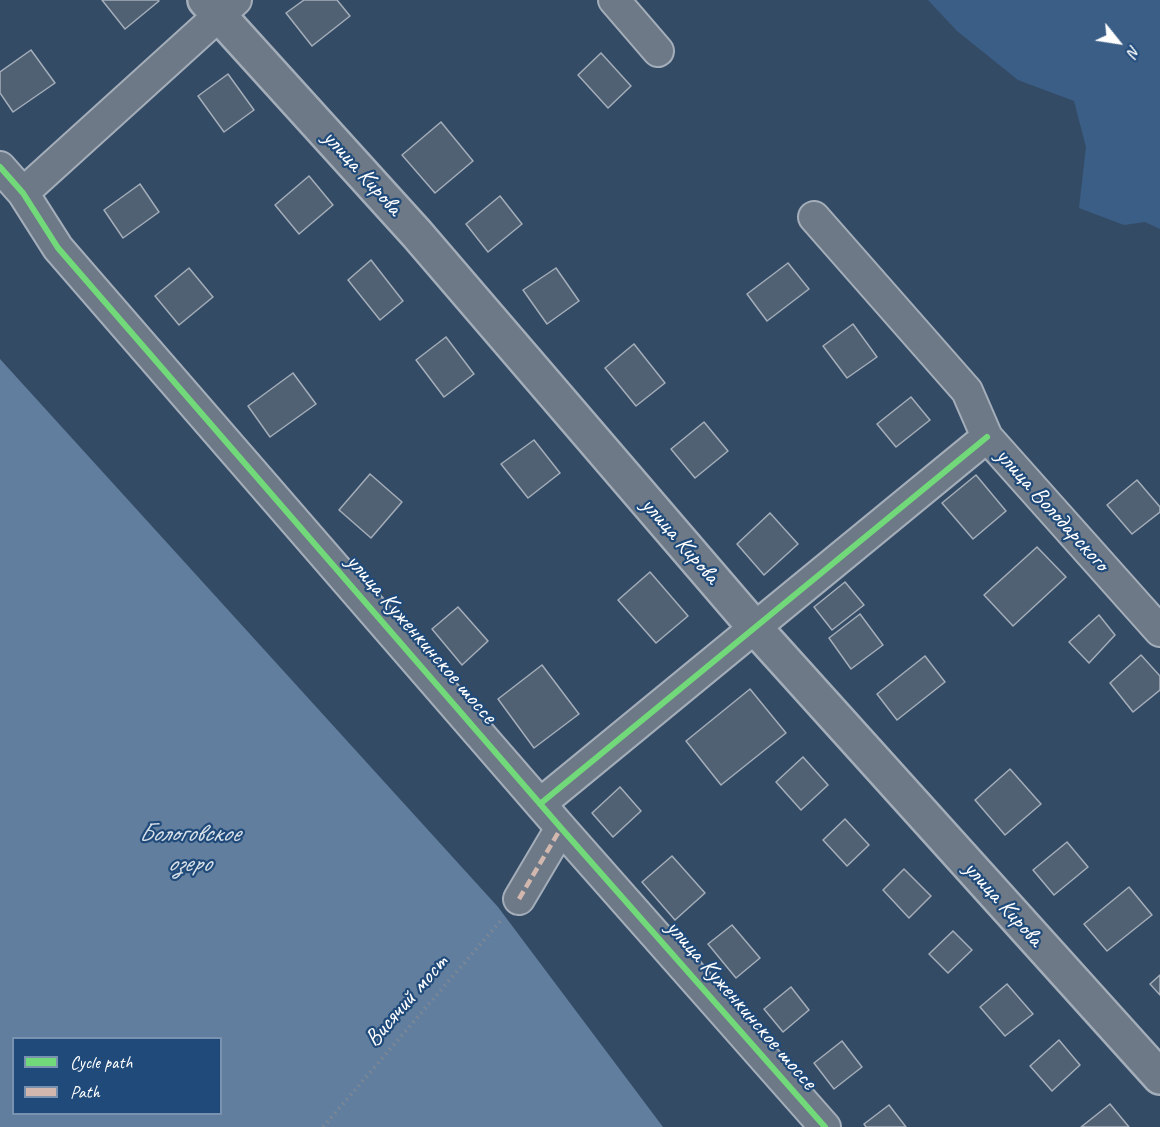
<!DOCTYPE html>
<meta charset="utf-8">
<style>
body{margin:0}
#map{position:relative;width:1160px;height:1127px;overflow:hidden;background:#344b65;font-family:Caveat,sans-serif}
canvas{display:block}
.legend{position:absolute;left:12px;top:1037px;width:210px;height:78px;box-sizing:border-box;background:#1f4a7a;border:2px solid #7992af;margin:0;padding:8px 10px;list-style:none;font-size:18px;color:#fff}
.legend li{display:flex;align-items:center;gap:12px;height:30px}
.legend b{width:30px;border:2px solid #7992af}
.north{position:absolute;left:1088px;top:12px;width:60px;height:60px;-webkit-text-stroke:4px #1f4a7a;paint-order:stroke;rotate:120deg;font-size:16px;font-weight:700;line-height:24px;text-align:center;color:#fff}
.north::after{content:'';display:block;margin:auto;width:21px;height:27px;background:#fff;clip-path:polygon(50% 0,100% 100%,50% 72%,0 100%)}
</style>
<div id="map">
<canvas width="1160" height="1127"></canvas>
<ul class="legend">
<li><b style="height:8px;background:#71d979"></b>Cycle path</li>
<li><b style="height:8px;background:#d1b7ad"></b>Path</li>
</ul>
<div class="north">N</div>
</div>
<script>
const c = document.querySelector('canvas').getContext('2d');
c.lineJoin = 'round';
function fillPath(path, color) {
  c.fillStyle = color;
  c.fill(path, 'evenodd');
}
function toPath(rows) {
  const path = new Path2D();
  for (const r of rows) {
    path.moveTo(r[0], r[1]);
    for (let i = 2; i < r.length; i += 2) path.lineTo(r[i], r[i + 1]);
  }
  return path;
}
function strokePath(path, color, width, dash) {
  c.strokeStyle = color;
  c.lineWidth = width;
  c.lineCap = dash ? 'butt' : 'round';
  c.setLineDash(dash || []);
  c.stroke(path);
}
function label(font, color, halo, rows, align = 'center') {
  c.font = font + ' Caveat,sans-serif';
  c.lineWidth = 4.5;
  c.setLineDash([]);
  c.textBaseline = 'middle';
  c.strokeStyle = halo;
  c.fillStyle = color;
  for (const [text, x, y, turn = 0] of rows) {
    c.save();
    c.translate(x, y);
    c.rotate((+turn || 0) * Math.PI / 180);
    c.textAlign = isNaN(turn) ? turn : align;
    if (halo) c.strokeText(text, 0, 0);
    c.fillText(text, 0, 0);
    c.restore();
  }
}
fillPath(toPath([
 [928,0,1160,0,1160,229,1145,222,1124,225,1079,208,1086,147,1074,101,1018,80,957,31]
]), '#3b5e86');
fillPath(toPath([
 [0,359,498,907,663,1127,0,1127],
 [14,1038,220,1038,220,1114,14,1114]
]), '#617e9e');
const building = toPath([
 [102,0,158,0,159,1,125,29,102,0],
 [304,0,337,0,350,16,312,46,286,13,304,0],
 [31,50,55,83,13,112,0,93,0,72,31,50],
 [601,53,631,86,608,108,578,75,601,53],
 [228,74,254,110,224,132,198,96,228,74],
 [441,122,473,161,435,193,402,155,441,122],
 [309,176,333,205,299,234,275,205,309,176],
 [140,184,159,212,123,238,104,210,140,184],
 [500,196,522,224,488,252,466,224,500,196],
 [371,260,403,301,380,320,348,280,371,260],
 [788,263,809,289,767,321,747,294,788,263],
 [189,268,213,297,179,325,155,296,189,268],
 [556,268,579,301,547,324,523,290,556,268],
 [853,324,877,357,847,378,823,346,853,324],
 [446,337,474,374,444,397,416,360,446,337],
 [634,344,665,383,636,406,605,368,634,344],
 [293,373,316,404,270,437,248,406,293,373],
 [911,397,930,420,896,447,877,424,911,397],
 [704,422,728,451,695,478,671,449,704,422],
 [534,440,560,473,528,498,501,464,534,440],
 [370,474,402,502,371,538,339,510,370,474],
 [976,475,1006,511,973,539,942,503,976,475],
 [1137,480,1160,507,1160,512,1132,534,1107,505,1137,480],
 [770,513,798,544,764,575,737,544,770,513],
 [1037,547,1066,577,1013,626,984,595,1037,547],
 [650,572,688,616,656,643,618,600,650,572],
 [845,582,864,605,832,630,814,607,845,582],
 [458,607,488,641,462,665,432,629,458,607],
 [860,614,883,645,851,669,829,638,860,614],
 [1099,615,1115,635,1089,663,1069,642,1099,615],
 [1141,655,1160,676,1160,690,1133,712,1110,683,1141,655],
 [925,656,945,682,897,720,877,694,925,656],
 [542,665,579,714,534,748,498,699,542,665],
 [750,689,786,733,721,785,686,741,750,689],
 [803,757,828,785,801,810,776,782,803,757],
 [1010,769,1041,804,1005,835,975,800,1010,769],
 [620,787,641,811,613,837,592,813,620,787],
 [845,819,869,845,847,866,823,840,845,819],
 [1067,842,1088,867,1054,895,1033,870,1067,842],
 [672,856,705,893,675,920,642,882,672,856],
 [904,869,931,896,909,918,883,890,904,869],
 [1129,887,1152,915,1107,951,1084,924,1129,887],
 [732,925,760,958,736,978,708,944,732,925],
 [953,931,972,950,948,973,929,954,953,931],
 [1160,975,1160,995,1150,984,1160,975],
 [1007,984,1033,1014,1005,1036,980,1007,1007,984],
 [791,987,809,1010,783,1032,764,1009,791,987],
 [1059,1040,1080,1065,1052,1091,1030,1066,1059,1040],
 [842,1041,862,1067,834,1089,814,1063,842,1041],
 [1110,1104,1129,1127,1081,1127,1110,1104],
 [889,1105,906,1127,866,1127,864,1124,889,1105]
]);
fillPath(building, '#506174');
strokePath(building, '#a4aeba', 1.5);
const minor = toPath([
 [614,0,658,51],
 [0,167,23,193,58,248,561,828,825,1127],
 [23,193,236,0],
 [814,217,967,391,987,437,1160,631],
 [540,804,987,437],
 [519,899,561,828]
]);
const major = toPath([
 [205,0,417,234,756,629,1160,1077]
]);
strokePath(minor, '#a4aeba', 34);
strokePath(major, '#a4aeba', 38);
strokePath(toPath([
 [323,1127,503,918]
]), '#7e8895', 4, [1.5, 4.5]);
strokePath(minor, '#6d7986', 30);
strokePath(major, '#6d7986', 33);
strokePath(toPath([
 [519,899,561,828]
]), '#d1b7ad', 4.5, [9, 4.5]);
strokePath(toPath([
 [0,167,23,193,58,248,561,828,825,1127],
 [540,804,987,437]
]), '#71d979', 6);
label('24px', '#fff', '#1f4a7a', [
 ["улица Кирова",362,173,48],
 ["улица Володарского",1052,510,48],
 ["улица Кирова",680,541,49],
 ["улица Куженкинское шоссе",421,639,49],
 ["улица Кирова",1003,904,48],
 ["Висячий мост",407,1001,-49],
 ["улица Куженкинское шоссе",741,1005,49]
]);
label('italic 26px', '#d8e0e8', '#1f4a7a', [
 ["Бологовское",189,834],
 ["озеро",189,864]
]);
</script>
